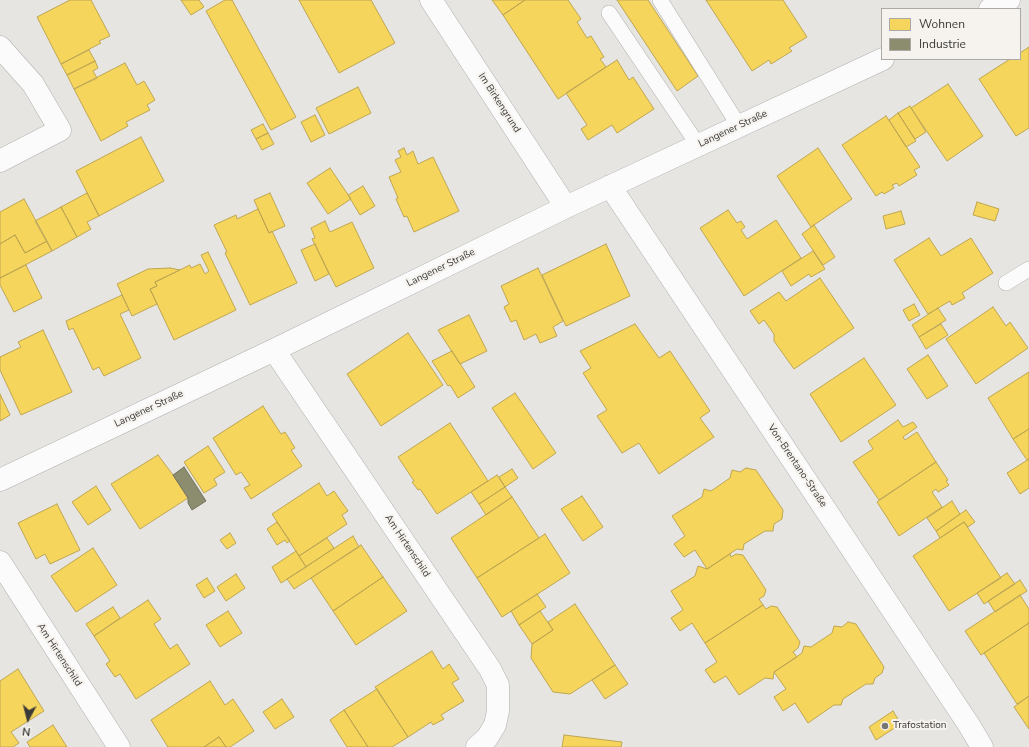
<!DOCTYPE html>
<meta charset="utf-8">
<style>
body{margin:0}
#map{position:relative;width:1029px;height:747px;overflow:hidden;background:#e6e5e2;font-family:"Nunito Sans",sans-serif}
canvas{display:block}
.legend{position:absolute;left:881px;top:8px;width:140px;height:52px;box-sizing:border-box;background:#f6f3ee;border:1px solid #aba9a5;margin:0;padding:5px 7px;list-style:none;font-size:12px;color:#3b3a38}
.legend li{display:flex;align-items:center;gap:8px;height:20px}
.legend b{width:20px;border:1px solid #aba9a5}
.north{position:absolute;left:8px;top:699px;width:40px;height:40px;-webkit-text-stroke:3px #f6f3ee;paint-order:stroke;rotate:187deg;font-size:11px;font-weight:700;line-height:16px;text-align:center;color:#3b3a38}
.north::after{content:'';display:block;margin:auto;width:14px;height:18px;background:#3b3a38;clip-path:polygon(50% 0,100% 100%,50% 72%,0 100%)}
</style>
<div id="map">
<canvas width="1029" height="747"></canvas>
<ul class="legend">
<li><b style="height:11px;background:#f6d55c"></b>Wohnen</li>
<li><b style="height:11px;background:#8c8c6e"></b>Industrie</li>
</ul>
<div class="north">N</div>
</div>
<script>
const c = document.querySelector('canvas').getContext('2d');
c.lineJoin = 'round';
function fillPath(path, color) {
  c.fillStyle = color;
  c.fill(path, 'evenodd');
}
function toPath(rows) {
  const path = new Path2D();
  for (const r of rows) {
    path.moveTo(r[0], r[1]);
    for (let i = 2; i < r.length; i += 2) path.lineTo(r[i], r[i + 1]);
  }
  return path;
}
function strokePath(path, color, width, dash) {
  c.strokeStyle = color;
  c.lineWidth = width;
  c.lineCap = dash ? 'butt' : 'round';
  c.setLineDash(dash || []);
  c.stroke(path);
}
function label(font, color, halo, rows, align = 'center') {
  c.font = font + ' "Nunito Sans",sans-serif';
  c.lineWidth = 4;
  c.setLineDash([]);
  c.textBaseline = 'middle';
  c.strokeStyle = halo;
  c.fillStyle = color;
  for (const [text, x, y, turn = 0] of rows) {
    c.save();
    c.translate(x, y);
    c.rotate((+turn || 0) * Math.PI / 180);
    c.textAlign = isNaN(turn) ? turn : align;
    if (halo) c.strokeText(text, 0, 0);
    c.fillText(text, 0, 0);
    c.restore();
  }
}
const homes = toPath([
 [70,0,91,0,110,36,99,41,101,43,61,64,37,17,70,0],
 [181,0,199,0,204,7,191,15,181,0],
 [225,0,232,0,296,117,271,130,206,11,225,0],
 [299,0,371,0,395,43,339,73,299,0],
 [492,0,525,0,503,15,492,0],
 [525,0,568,0,581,19,577,22,587,38,591,36,604,57,600,59,606,67,558,99,503,15,525,0],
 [617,0,648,0,698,76,677,91,617,0],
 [706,0,783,0,807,37,789,48,792,51,771,64,769,60,752,71,706,0],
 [1029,47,1029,128,1016,136,979,79,1010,59,1020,59,1020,53,1029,47],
 [89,50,95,61,67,75,61,64,89,50],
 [617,60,629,80,633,77,654,109,617,133,612,125,588,140,581,129,587,125,566,93,617,60],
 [95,61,98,68,93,71,97,78,74,89,67,75,95,61],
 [125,63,137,85,144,81,155,100,147,105,150,110,126,122,128,126,101,141,74,89,125,63],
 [948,84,983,136,947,161,911,108,948,84],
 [358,87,371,113,329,134,316,108,358,87],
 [910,106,926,132,915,139,898,113,910,106],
 [898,113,916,141,906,147,889,120,898,113],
 [315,115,325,135,311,142,301,122,315,115],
 [886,116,920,167,914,170,917,175,899,186,897,183,892,185,894,188,884,194,882,192,876,196,842,145,886,116],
 [263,124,268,133,256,139,251,130,263,124],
 [268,133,274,144,262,150,256,139,268,133],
 [141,137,164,181,99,216,76,171,141,137],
 [404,148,407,155,413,151,418,164,433,157,459,211,414,232,407,216,404,217,396,199,398,198,389,177,401,172,395,160,401,157,398,151,404,148],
 [818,148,852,199,811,227,777,176,818,148],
 [330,168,351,199,328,214,307,183,330,168],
 [363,186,375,206,360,215,348,195,363,186],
 [87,193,99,216,87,222,91,229,77,237,61,207,87,193],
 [270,193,285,226,269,233,254,200,270,193],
 [24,199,47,241,25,253,15,235,0,244,0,212,24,199],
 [977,202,999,209,995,221,973,215,977,202],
 [61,207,77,237,52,251,35,221,61,207],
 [258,209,269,233,272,231,297,283,250,305,225,253,227,252,214,225,236,215,237,219,258,209],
 [728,210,737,223,741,221,745,227,741,230,747,239,776,220,801,258,744,296,700,228,728,210],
 [901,211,905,224,886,229,883,216,901,211],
 [325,221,330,232,352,222,374,268,336,287,312,239,315,238,311,228,325,221],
 [814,225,835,257,823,265,802,234,814,225],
 [15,235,25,253,47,241,52,251,0,278,0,244,15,235],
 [929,238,941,256,971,238,993,273,962,293,965,298,952,305,950,301,928,314,894,260,929,238],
 [315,244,329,274,315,281,301,250,315,244],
 [606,244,630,296,566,326,542,275,606,244],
 [813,251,825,269,811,277,809,274,791,286,782,271,813,251],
 [208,252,236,310,174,340,150,289,157,286,155,282,190,265,191,268,200,264,205,274,209,271,201,255,208,252],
 [26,265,42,298,14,312,0,285,0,278,26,265],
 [170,268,180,270,155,282,157,286,150,289,157,304,132,316,117,284,148,269,170,268],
 [538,268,563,321,553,327,557,336,540,343,536,334,524,340,516,320,511,322,504,307,509,304,501,286,538,268],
 [820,278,854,328,794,369,774,341,774,334,764,320,759,324,750,311,779,292,786,301,820,278],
 [122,295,129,310,120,314,141,358,104,376,99,367,93,370,73,328,69,330,66,321,122,295],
 [914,304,920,315,909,321,903,310,914,304],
 [993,307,1006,326,1010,322,1028,348,976,384,946,339,993,307],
 [938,308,946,320,919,337,912,325,938,308],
 [469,315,487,351,460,364,438,330,469,315],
 [635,324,659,358,670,351,710,411,700,418,714,437,659,474,639,443,622,453,597,416,607,410,583,373,591,368,580,351,635,324],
 [941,324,948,335,926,349,919,337,941,324],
 [43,330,72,392,21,415,0,370,0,357,21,347,18,342,43,330],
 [408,333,443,385,381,426,347,374,408,333],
 [452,351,475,387,458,398,450,385,448,386,432,361,452,351],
 [928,355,948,386,927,399,907,369,928,355],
 [864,358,896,405,841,442,810,394,864,358],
 [1029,372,1029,429,1013,439,988,398,1029,372],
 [515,393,556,453,533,469,492,408,515,393],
 [0,394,10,415,0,421,0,394],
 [263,406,281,434,285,432,295,448,291,450,302,466,251,499,244,488,250,485,241,472,236,475,213,438,263,406],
 [898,420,903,427,913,422,917,427,903,437,905,440,917,432,936,462,879,500,853,462,873,449,868,441,898,420],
 [450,423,488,481,437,514,420,489,418,490,412,482,414,481,398,457,450,423],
 [1029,429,1029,459,1027,460,1013,439,1029,429],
 [208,446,225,472,214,479,217,485,204,493,184,462,208,446],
 [158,455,173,475,188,498,140,529,111,484,158,455],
 [1029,459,1029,488,1020,494,1007,473,1029,459],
 [936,462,948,480,946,481,949,485,938,492,936,489,932,492,942,507,899,536,877,502,936,462],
 [746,468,756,470,783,510,782,519,774,524,773,531,765,531,744,544,743,550,737,549,707,569,695,550,684,557,674,544,685,536,672,516,702,497,704,489,711,491,730,478,732,470,740,472,746,468],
 [512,469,518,478,505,487,499,477,512,469],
 [497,475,505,487,479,504,471,492,497,475],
 [319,483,327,496,334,491,348,511,342,515,347,524,299,556,272,514,319,483],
 [96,486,111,510,88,525,72,502,96,486],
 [505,487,512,497,486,515,479,504,505,487],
 [582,496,603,527,583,541,561,509,582,496],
 [512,497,539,538,477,578,451,538,512,497],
 [952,501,960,514,936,531,927,518,952,501],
 [57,504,80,550,50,564,45,554,36,559,18,523,57,504],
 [966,510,975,522,968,527,964,522,940,538,936,531,966,510],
 [277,522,290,541,287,543,285,540,277,545,267,529,277,522],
 [964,522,1001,578,949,611,913,556,964,522],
 [230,533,236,543,227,549,220,540,230,533],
 [545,534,570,573,502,617,477,578,545,534],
 [353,536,359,547,294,589,287,579,353,536],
 [327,538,334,548,306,567,299,556,327,538],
 [361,545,383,577,333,611,311,578,361,545],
 [93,548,117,585,76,612,51,576,93,548],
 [296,551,306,567,281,583,272,567,296,551],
 [730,554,731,557,736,554,743,555,766,590,764,596,759,599,763,605,705,643,692,623,680,631,671,618,683,610,671,591,695,576,698,566,707,569,730,554],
 [1007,573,1015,584,984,604,977,593,1007,573],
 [236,574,245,588,226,601,217,587,236,574],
 [383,577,407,611,356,645,333,611,383,577],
 [207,578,215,591,204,598,196,585,207,578],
 [1020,580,1027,591,995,612,988,601,1020,580],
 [537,594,546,607,519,625,511,611,537,594],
 [1020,595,1029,609,1029,623,981,655,965,631,1020,595],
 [148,600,161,619,154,624,170,649,177,644,190,664,136,699,120,674,115,677,106,664,110,661,94,636,148,600],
 [575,604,615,665,570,694,553,692,531,658,532,644,553,630,548,622,575,604],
 [763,605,766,609,771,606,777,607,800,642,798,648,793,652,797,657,774,672,773,679,765,678,739,695,726,676,714,683,705,670,717,662,705,643,763,605],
 [113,607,120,618,94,636,86,624,113,607],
 [228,611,242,633,220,647,206,625,228,611],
 [540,611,553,630,532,644,519,625,540,611],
 [848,622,856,624,884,667,882,673,875,678,873,684,866,684,843,699,841,705,834,705,808,723,795,703,783,711,774,697,786,689,774,672,802,653,804,646,811,647,832,633,834,626,842,627,848,622],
 [1029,623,1029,696,1017,704,984,653,1029,623],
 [432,651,443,669,449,664,459,679,452,683,464,701,441,715,444,719,433,725,431,722,408,737,375,687,432,651],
 [615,665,628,684,605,699,592,680,615,665],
 [18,669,44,711,11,732,19,743,13,747,0,747,0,681,18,669],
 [210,681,225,705,233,699,254,731,230,747,226,747,219,737,204,747,168,747,151,720,210,681],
 [377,689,408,737,392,747,368,747,344,710,377,689],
 [1029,696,1029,729,1014,707,1029,696],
 [282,699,294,717,275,729,263,712,282,699],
 [344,710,368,747,347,747,330,720,344,710],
 [893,711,901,724,876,740,869,727,893,711],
 [53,725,67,747,30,747,27,742,53,725],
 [564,735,622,742,621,747,562,747,564,735],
 [219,737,226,747,204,747,219,737]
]);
fillPath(homes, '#f6d55c');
strokePath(homes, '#bea651', 1);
const industry = toPath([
 [184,467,206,501,192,510,188,503,188,498,173,475,184,467]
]);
fillPath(industry, '#8c8c6e');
strokePath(industry, '#74735e', 1);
const service = toPath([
 [660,0,739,126],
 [609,13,698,145],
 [1006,283,1029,269]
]);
const minor = toPath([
 [431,0,566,207],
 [990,9,1009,0],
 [0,47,33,84,60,130,0,161],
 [610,186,969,725,982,747],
 [274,350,490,669,498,685,498,711,495,725,487,738,477,747],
 [0,480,274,350,566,207,883,59],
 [0,562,119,747]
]);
strokePath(service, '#b0afad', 16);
strokePath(minor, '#b0afad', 23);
strokePath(service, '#fbfbfb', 15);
strokePath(minor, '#fbfbfb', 22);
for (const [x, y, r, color] of [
 [885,726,4,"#777674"]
]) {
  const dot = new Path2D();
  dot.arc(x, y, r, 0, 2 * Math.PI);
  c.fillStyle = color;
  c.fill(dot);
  strokePath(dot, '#f6f3ee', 1.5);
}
label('10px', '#3b3a38', '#f6f3ee', [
 ["Im Birkengrund",499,103,57],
 ["Langener Straße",733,129,-25],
 ["Langener Straße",441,268,-26],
 ["Langener Straße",149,409,-25],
 ["Von-Brentano-Straße",797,466,56],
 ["Am Hirtenschild",407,546,56],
 ["Am Hirtenschild",59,655,57]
]);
label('10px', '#3b3a38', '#f6f3ee', [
 ["Trafostation",893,726]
], 'left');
</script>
